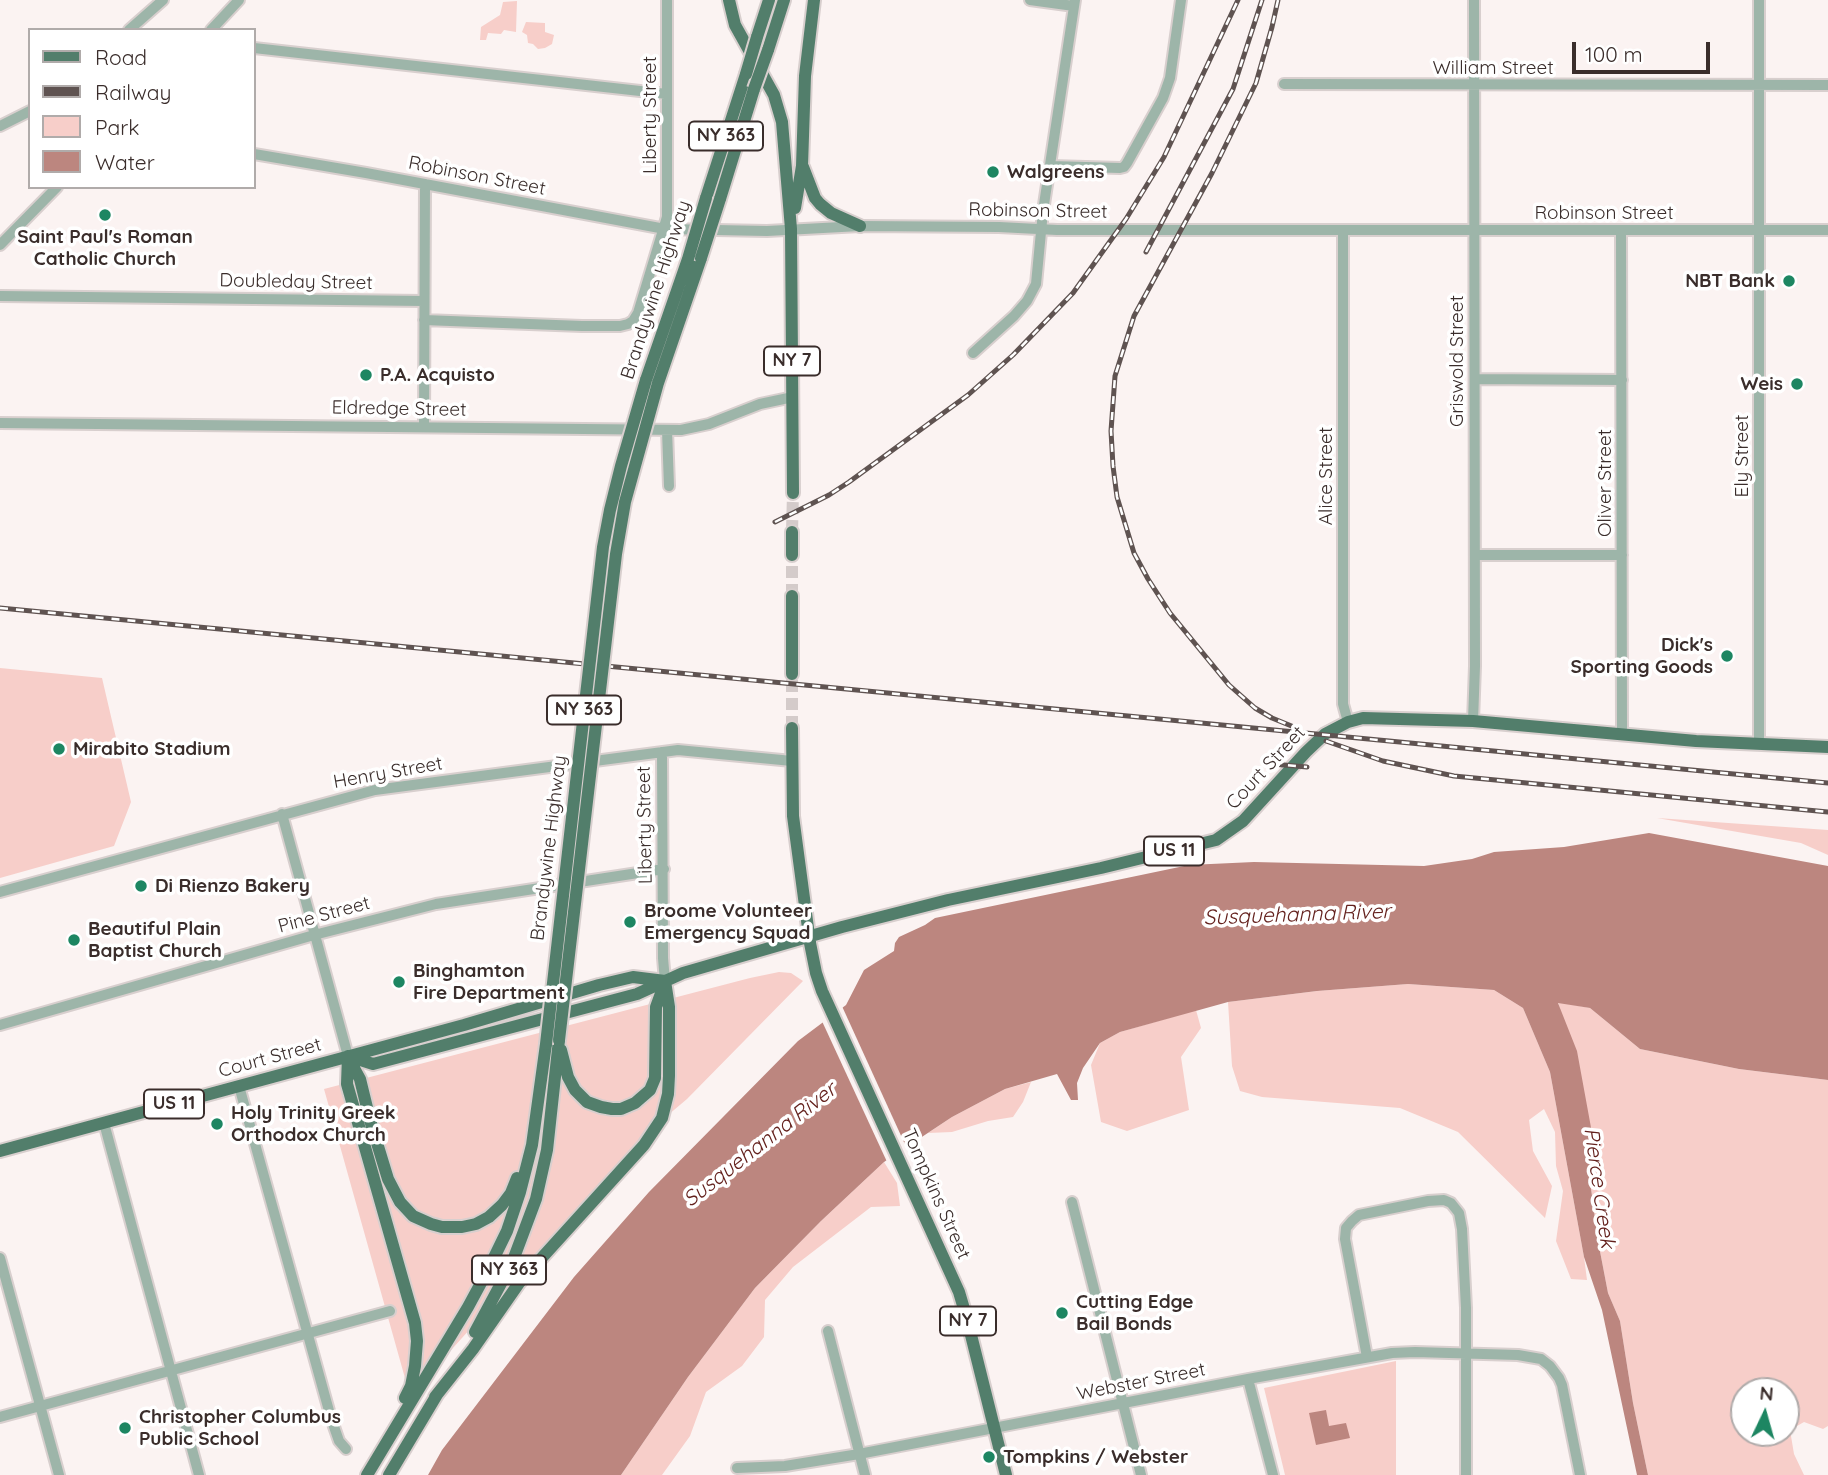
<!DOCTYPE html>
<style>
body{margin:0}
#map{position:relative;width:1828px;height:1475px;overflow:hidden;background:#fbf3f2;font-family:Quicksand,sans-serif}
canvas{display:block}
.legend{position:absolute;left:28px;top:28px;width:228px;height:161px;box-sizing:border-box;background:#fff;border:2px solid #b0abaa;margin:0;padding:9px 12px;list-style:none;font-size:21px;color:#3a2d2b}
.legend li{display:flex;align-items:center;gap:14px;height:35px}
.legend b{width:35px;border:2px solid #b0abaa}
.north{position:absolute;left:1730px;top:1377px;width:70px;height:70px;box-sizing:border-box;background:#fff;border:2px solid #b0abaa;border-radius:50%;rotate:5deg;font-size:19px;font-weight:700;line-height:28px;text-align:center;color:#3a2d2b}
.north::after{content:'';display:block;margin:auto;width:24px;height:32px;background:#1d8662;clip-path:polygon(50% 0,100% 100%,50% 72%,0 100%)}
.scale{position:absolute;left:1572px;top:42px;width:138px;height:32px;box-sizing:border-box;border:4px solid #3a2d2b;border-top:0;padding-left:9px;font-size:21px;line-height:24px;white-space:nowrap;color:#3a2d2b;-webkit-text-stroke:5px #fff;paint-order:stroke}
</style>
<div id="map">
<canvas width="1828" height="1475"></canvas>
<ul class="legend">
<li><b style="height:9px;background:#527e6b"></b>Road</li>
<li><b style="height:9px;background:#5f5351"></b>Railway</li>
<li><b style="height:19px;background:#f7cec9"></b>Park</li>
<li><b style="height:19px;background:#bc867f"></b>Water</li>
</ul>
<div class="north">N</div>
<div class="scale">100 m</div>
</div>
<script>
const c = document.querySelector('canvas').getContext('2d');
c.lineJoin = 'round';
function fillPath(path, color) {
  c.fillStyle = color;
  c.fill(path, 'evenodd');
}
function toPath(rows) {
  const path = new Path2D();
  for (const r of rows) {
    path.moveTo(r[0], r[1]);
    for (let i = 2; i < r.length; i += 2) path.lineTo(r[i], r[i + 1]);
  }
  return path;
}
function strokePath(path, color, width, dash) {
  c.strokeStyle = color;
  c.lineWidth = width;
  c.lineCap = dash ? 'butt' : 'round';
  c.setLineDash(dash || []);
  c.stroke(path);
}
function label(font, color, halo, rows, align = 'center') {
  c.font = font + ' Quicksand,sans-serif';
  c.lineWidth = 7;
  c.setLineDash([]);
  c.textBaseline = 'middle';
  c.strokeStyle = halo;
  c.fillStyle = color;
  for (const [text, x, y, turn = 0] of rows) {
    c.save();
    c.translate(x, y);
    c.rotate((+turn || 0) * Math.PI / 180);
    c.textAlign = isNaN(turn) ? turn : align;
    if (halo) c.strokeText(text, 0, 0);
    c.fillText(text, 0, 0);
    c.restore();
  }
}
fillPath(toPath([
 [517,1,516,32,504,30,501,34,488,33,486,40,480,40,481,27,500,15,503,2],
 [526,22,545,23,545,32,554,35,552,44,545,48,538,49,533,44,528,43,527,35,522,32],
 [0,668,102,678,131,802,114,846,0,878],
 [1657,818,1828,830,1828,855,1801,843],
 [779,972,791,973,803,981,687,1099,642,1137,410,1396,324,1089,750,978],
 [1408,984,1494,990,1523,1008,1550,1072,1584,1257,1587,1280,1571,1279,1556,1241,1563,1191,1556,1166,1555,1132,1544,1109,1529,1120,1533,1151,1552,1186,1545,1218,1458,1132,1400,1108,1262,1097,1240,1091,1232,1066,1228,1002,1317,991],
 [1558,1002,1590,1008,1640,1049,1739,1069,1828,1080,1828,1426,1823,1429,1804,1422,1790,1430,1794,1454,1804,1475,1648,1475,1633,1403,1620,1321,1608,1293,1598,1241,1590,1181,1592,1133],
 [1744,1391,1786,1391,1786,1433,1744,1433],
 [1196,1010,1201,1028,1181,1057,1189,1110,1127,1131,1101,1122,1091,1065,1100,1043,1120,1032],
 [1031,1082,1023,1102,1013,1117,988,1121,952,1132,928,1133,952,1117,1005,1089],
 [884,1162,897,1183,900,1206,871,1207,793,1267,765,1300,764,1337,742,1366,706,1392,690,1436,662,1475,621,1475,688,1377,755,1288,821,1221],
 [1396,1361,1396,1475,1285,1475,1264,1388]
]), '#f7cec9');
fillPath(toPath([
 [1649,833,1828,866,1828,1080,1739,1069,1640,1049,1590,1008,1558,1003,1577,1051,1592,1133,1590,1181,1598,1241,1608,1293,1620,1321,1633,1403,1648,1475,1637,1475,1602,1310,1584,1257,1550,1072,1523,1008,1494,990,1408,984,1317,991,1228,1002,1120,1032,1100,1043,1083,1068,1077,1083,1078,1100,1071,1100,1057,1074,1005,1089,952,1117,884,1162,821,1221,755,1288,688,1377,621,1475,428,1475,442,1450,574,1277,649,1192,798,1041,846,1005,864,970,894,951,895,943,899,937,925,925,935,918,1189,865,1254,862,1424,866,1472,859,1494,852,1564,847],
 [1326,1410,1329,1426,1346,1423,1350,1438,1316,1445,1309,1413]
]), '#bc867f');
fillPath(toPath([
 [841,1004,908,1151,888,1164,821,1019]
]), '#fbf3f2');
strokePath(toPath([
 [792,532,793,493],
 [792,596,792,555],
 [792,728,792,674]
]), '#d4cbca', 12, [12, 6]);
const minor = toPath([
 [1030,0,1074,6],
 [129,30,163,0],
 [211,30,239,0],
 [254,48,667,94],
 [1284,84,1828,85],
 [0,126,30,111],
 [254,154,366,173,665,229,767,231,860,226,999,227,1057,230,1828,230],
 [1051,166,1120,168,1124,167,1127,163,1163,98,1170,78,1181,0],
 [1343,230,1343,704,1348,722],
 [1621,231,1622,735],
 [0,245,57,187],
 [0,296,424,301],
 [424,320,582,326,620,326,628,324,633,321,638,313,667,217,667,0],
 [973,353,1014,316,1027,301,1036,284,1043,211,1075,0],
 [1475,379,1622,380],
 [0,423,681,430,709,424,760,404,793,397],
 [424,427,425,184],
 [667,430,669,486],
 [1475,555,1622,555],
 [1473,721,1475,666,1474,0],
 [1759,744,1759,0],
 [662,752,663,958,665,981],
 [282,814,348,1056],
 [0,892,375,790,678,750,792,761],
 [0,1025,314,935,436,904,664,869],
 [239,1086,331,1418,339,1441,346,1449],
 [104,1123,199,1475],
 [1072,1202,1141,1475],
 [0,1258,59,1475],
 [828,1331,865,1475],
 [1367,1357,1345,1239,1346,1228,1352,1221,1359,1215,1428,1201,1444,1200,1451,1203,1459,1213,1462,1229,1466,1308,1466,1475],
 [1248,1379,1273,1475],
 [0,1417,390,1311],
 [737,1468,785,1466,859,1454,1248,1379,1392,1353,1415,1352,1518,1355,1541,1359,1550,1366,1559,1378,1562,1385,1580,1475]
]);
const major = toPath([
 [729,0,735,25,774,95,782,122,791,229,793,493],
 [757,37,769,0],
 [768,50,784,0],
 [803,167,815,198,820,204,831,213,860,226],
 [706,198,746,74],
 [720,199,754,89],
 [795,208,802,166,805,76,814,0],
 [646,380,688,259],
 [658,383,701,258],
 [792,532,792,555],
 [792,674,792,596],
 [792,728,793,816,810,943,816,973,822,991,959,1292,967,1319,1006,1475],
 [561,1050,568,1077,575,1090,587,1102,601,1107,612,1109,621,1109,635,1103,650,1090,655,1078,656,1007,664,985],
 [348,1056,373,1064,637,994,683,973,842,927,948,900,1101,868,1216,840,1243,821,1306,752,1325,734,1348,722,1363,718,1473,721,1696,741,1828,747],
 [348,1056,347,1084,415,1323,417,1341,415,1366,411,1386,405,1398],
 [348,1057,360,1079,370,1120,388,1179,400,1202,413,1216,431,1224,442,1227,462,1227,476,1224,489,1217,502,1205,511,1193,517,1178],
 [0,1151,464,1025,599,985,633,977,665,981],
 [475,1332,512,1263,536,1199,547,1150,559,1040],
 [435,1397,473,1349,519,1283,644,1145,662,1118,668,1094,669,1076,669,1007,665,981],
 [367,1475,468,1307,488,1270,507,1231,520,1192,532,1145,546,1044],
 [389,1475,438,1393]
]);
strokePath(minor, '#d8cfce', 14);
strokePath(major, '#d8cfce', 16);
strokePath(minor, '#9db5a9', 10);
strokePath(major, '#527e6b', 12);
const rail = toPath([
 [1278,0,1272,27,1256,83,1212,173,1134,316,1115,376,1111,431,1113,466,1117,497,1134,553,1148,579,1170,613,1229,685,1255,708,1272,718,1294,727],
 [1146,252,1233,89,1262,0],
 [775,522,829,495,849,482,968,395,1013,355,1073,293,1126,219,1164,157,1238,0],
 [0,608,1828,783],
 [1326,741,1383,761,1454,776,1828,812],
 [1272,764,1307,767]
]);
strokePath(rail, '#5f5351', 5);
strokePath(rail, '#fff', 2.5, [8]);
const majorBridge = toPath([
 [746,74,757,37],
 [754,89,768,50],
 [701,258,720,199],
 [688,259,706,198],
 [559,1040,616,554,625,502,658,383],
 [546,1044,603,547,610,510,621,466,646,380]
]);
strokePath(majorBridge, '#d8cfce', 16, []);
strokePath(majorBridge, '#527e6b', 12);
for (const [x, y, r, color] of [
 [993,172,7,"#1d8662"],
 [105,215,7,"#1d8662"],
 [1789,281,7,"#1d8662"],
 [366,375,7,"#1d8662"],
 [1797,384,7,"#1d8662"],
 [1727,656,7,"#1d8662"],
 [59,749,7,"#1d8662"],
 [141,886,7,"#1d8662"],
 [630,922,7,"#1d8662"],
 [74,940,7,"#1d8662"],
 [399,982,7,"#1d8662"],
 [217,1124,7,"#1d8662"],
 [1062,1313,7,"#1d8662"],
 [125,1428,7,"#1d8662"],
 [989,1457,7,"#1d8662"]
]) {
  const dot = new Path2D();
  dot.arc(x, y, r, 0, 2 * Math.PI);
  c.fillStyle = color;
  c.fill(dot);
  strokePath(dot, '#fff', 2.5);
}
for (const [x, y, w] of [
 [726,136,74],
 [792,361,56],
 [584,710,74],
 [1174,851,60],
 [174,1104,60],
 [509,1270,74],
 [968,1321,56]
]) {
  const box = new Path2D();
  box.roundRect(x - w / 2, y - 14.5, w, 29, 5);
  c.fillStyle = '#fff';
  c.fill(box);
  strokePath(box, '#3a2d2b', 2);
}
label('bold 18px', '#3a2d2b', null, [
 ["NY 363",726,136],
 ["NY 7",792,361],
 ["NY 363",584,710],
 ["US 11",1174,851],
 ["US 11",174,1104],
 ["NY 363",509,1270],
 ["NY 7",968,1321]
]);
label('19px', '#3a2d2b', '#fff', [
 ["William Street",1493,68],
 ["Liberty Street",650,115,-90],
 ["Robinson Street",477,176,11],
 ["Robinson Street",1038,211,1],
 ["Robinson Street",1604,213],
 ["Doubleday Street",296,282,1],
 ["Brandywine Highway",656,290,-72],
 ["Griswold Street",1457,361,-90],
 ["Eldredge Street",399,409,1],
 ["Ely Street",1742,456,-90],
 ["Alice Street",1326,476,-90],
 ["Oliver Street",1605,483,-90],
 ["Court Street",1266,768,-47],
 ["Henry Street",388,773,-10],
 ["Liberty Street",645,825,-91],
 ["Brandywine Highway",549,848,-83],
 ["Pine Street",324,915,-15],
 ["Court Street",270,1058,-15],
 ["Tompkins Street",936,1194,66],
 ["Webster Street",1141,1382,-11]
]);
label('bold 19px', '#3a2d2b', '#fff', [
 ["Walgreens",1007,172],
 ["Saint Paul's Roman",105,237,"center"],
 ["Catholic Church",105,259,"center"],
 ["NBT Bank",1775,281,"right"],
 ["P.A. Acquisto",380,375],
 ["Weis",1783,384,"right"],
 ["Dick's",1713,645,"right"],
 ["Sporting Goods",1713,667,"right"],
 ["Mirabito Stadium",73,749],
 ["Di Rienzo Bakery",155,886],
 ["Broome Volunteer",644,911],
 ["Emergency Squad",644,933],
 ["Beautiful Plain",88,929],
 ["Baptist Church",88,951],
 ["Binghamton",413,971],
 ["Fire Department",413,993],
 ["Holy Trinity Greek",231,1113],
 ["Orthodox Church",231,1135],
 ["Cutting Edge",1076,1302],
 ["Bail Bonds",1076,1324],
 ["Christopher Columbus",139,1417],
 ["Public School",139,1439],
 ["Tompkins / Webster",1003,1457]
], 'left');
label('italic 21px', '#64211d', '#fff', [
 ["Susquehanna River",1297,915,-2],
 ["Susquehanna River",760,1145,-38],
 ["Pierce Creek",1599,1188,82]
]);
</script>
